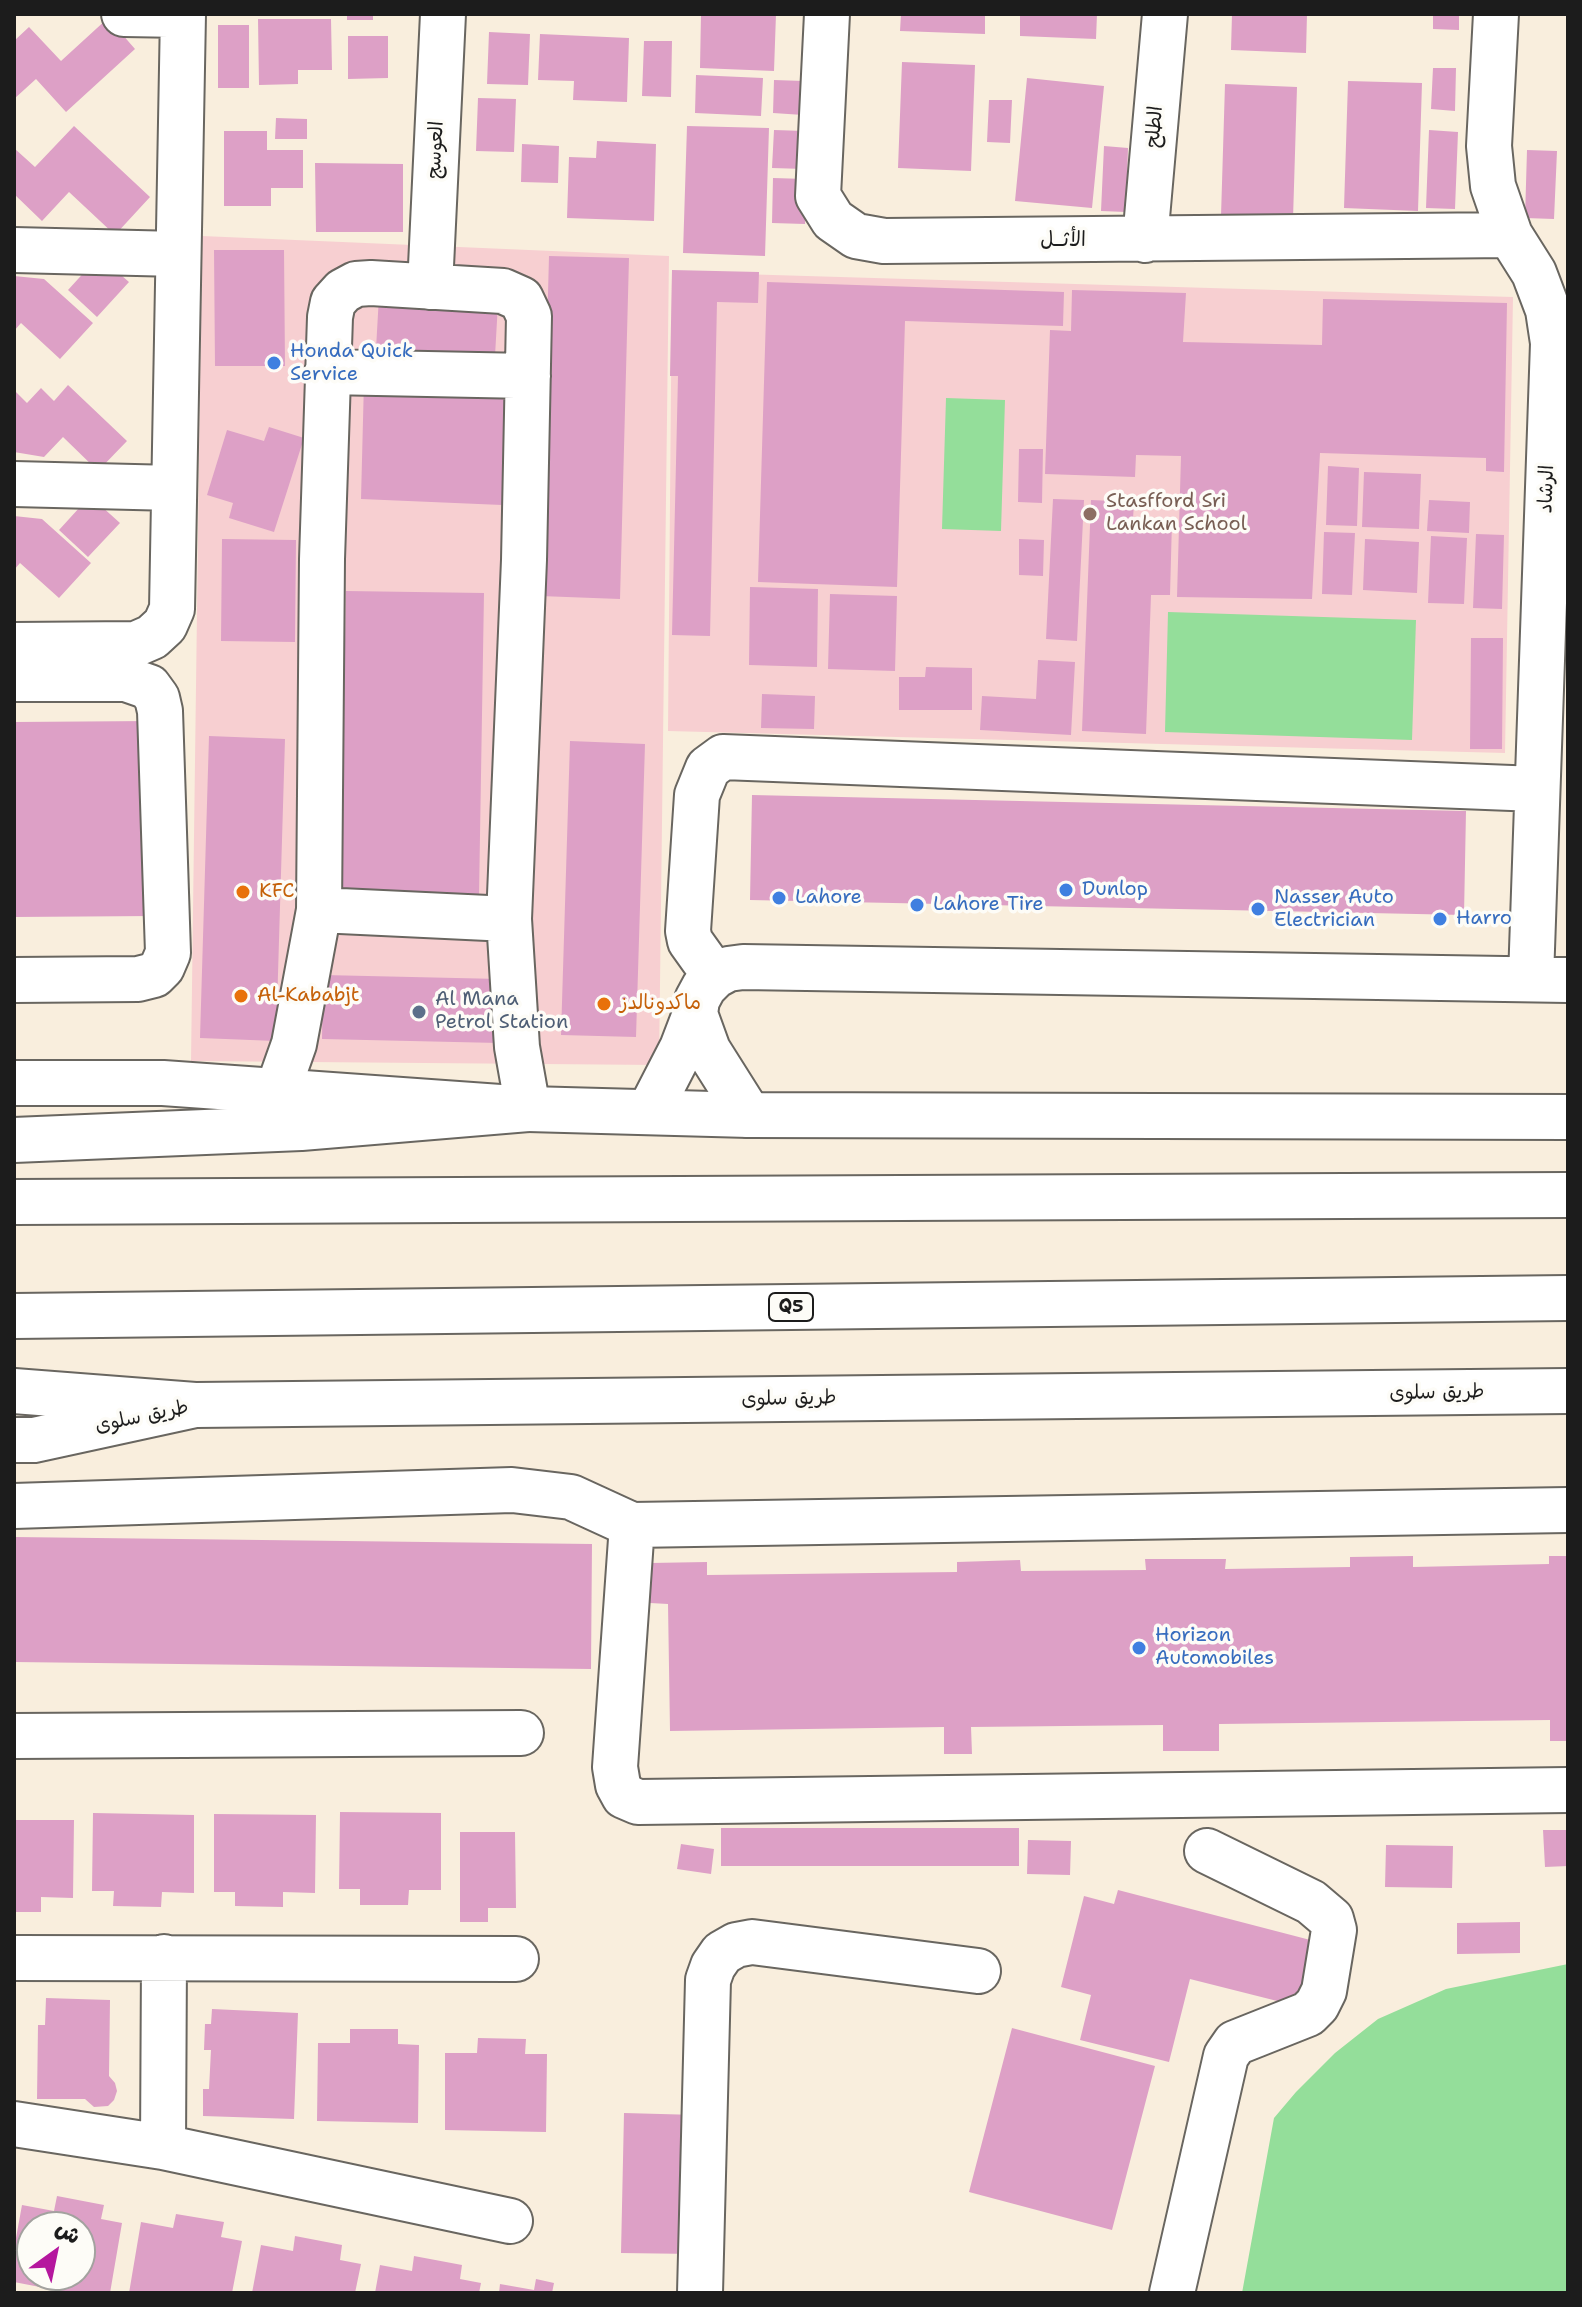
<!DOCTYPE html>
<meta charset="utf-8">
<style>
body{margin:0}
#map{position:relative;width:1582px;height:2307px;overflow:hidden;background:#f9eedd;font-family:"Shantell Sans","Playpen Sans Arabic",sans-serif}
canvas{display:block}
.frame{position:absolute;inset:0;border:16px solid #1c1c1c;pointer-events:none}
.north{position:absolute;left:16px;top:2211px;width:80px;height:80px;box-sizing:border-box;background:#fdfcf7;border:2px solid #a3a29f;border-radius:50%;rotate:33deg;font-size:22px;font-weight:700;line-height:32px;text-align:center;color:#1c1c1c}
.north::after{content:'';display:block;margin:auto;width:28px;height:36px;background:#b5179e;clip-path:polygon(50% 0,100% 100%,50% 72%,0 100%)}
</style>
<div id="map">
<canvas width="1582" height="2307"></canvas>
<div class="frame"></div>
<div class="north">ش</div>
</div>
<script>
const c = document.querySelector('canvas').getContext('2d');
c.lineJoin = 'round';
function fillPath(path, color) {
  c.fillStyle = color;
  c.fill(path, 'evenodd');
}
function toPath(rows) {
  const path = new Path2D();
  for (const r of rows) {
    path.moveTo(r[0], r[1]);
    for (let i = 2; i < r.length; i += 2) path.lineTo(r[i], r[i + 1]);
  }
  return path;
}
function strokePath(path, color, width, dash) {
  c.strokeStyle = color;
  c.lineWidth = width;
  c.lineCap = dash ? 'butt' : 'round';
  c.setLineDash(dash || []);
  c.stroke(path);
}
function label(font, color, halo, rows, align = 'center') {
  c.font = font + ' "Shantell Sans","Playpen Sans Arabic",sans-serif';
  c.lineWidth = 7;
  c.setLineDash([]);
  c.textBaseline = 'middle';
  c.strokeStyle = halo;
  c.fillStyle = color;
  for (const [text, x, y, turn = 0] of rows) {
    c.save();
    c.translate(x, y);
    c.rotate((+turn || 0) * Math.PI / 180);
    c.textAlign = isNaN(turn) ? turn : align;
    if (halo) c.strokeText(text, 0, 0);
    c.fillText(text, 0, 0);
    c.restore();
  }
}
fillPath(toPath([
 [202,236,669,256,659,1065,191,1061],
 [672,272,1513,297,1505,753,668,731]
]), '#f7cfd1');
fillPath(toPath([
 [946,398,1005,400,1001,531,942,529],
 [1168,612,1416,620,1412,740,1165,732],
 [1568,1964,1568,2293,1242,2293,1274,2118,1296,2092,1335,2053,1378,2019,1446,1989]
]), '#94de9a');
fillPath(toPath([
 [347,14,373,14,373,20,347,20],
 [701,14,776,14,774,71,700,68],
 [901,14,985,14,985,34,900,31],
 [1020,14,1097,14,1096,39,1020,36],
 [1232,14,1307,14,1306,53,1231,50],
 [1433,14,1459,14,1459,30,1433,29],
 [108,18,135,49,66,112,36,79,14,99,14,41,29,27,61,61],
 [258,19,331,19,332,70,298,70,298,84,259,85],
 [218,25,249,25,249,88,218,88],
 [489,32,530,34,528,85,487,84],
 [540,34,629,38,627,102,573,100,574,81,538,80],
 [348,36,388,36,388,78,348,79],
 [644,41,672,41,671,97,642,96],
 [902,62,975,65,971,171,898,168],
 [1433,68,1456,68,1455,111,1431,109],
 [696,75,763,78,761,116,695,113],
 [1027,78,1104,86,1092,208,1015,201],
 [774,80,804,81,803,115,773,113],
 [1348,81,1422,83,1418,211,1344,208],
 [1225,84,1297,87,1293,219,1221,216],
 [478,98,516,99,514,152,476,151],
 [989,100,1012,100,1010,143,987,142],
 [276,118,307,119,307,139,275,139],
 [74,126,150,197,115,235,69,192,42,221,14,194,14,148,35,167],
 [687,126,769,128,765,256,683,253],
 [774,130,805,131,804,169,772,168],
 [1429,130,1458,132,1455,209,1426,208],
 [224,131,267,131,267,150,303,150,303,188,271,188,271,206,224,206],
 [597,141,656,144,654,221,567,218,569,157,596,158],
 [522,144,559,146,558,183,521,182],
 [1104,146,1128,148,1126,212,1101,211],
 [1527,150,1557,151,1554,219,1525,218],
 [315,163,403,164,403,232,316,232],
 [773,178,806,179,805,224,772,223],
 [214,250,284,250,285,366,215,366],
 [99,256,129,282,97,317,68,290],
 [549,256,629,258,620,599,540,596],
 [672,270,759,272,758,303,717,302,710,636,672,635,678,376,670,376],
 [14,276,44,279,93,323,60,359,21,323,14,331],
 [767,282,1064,292,1063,326,905,321,897,587,758,582],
 [1072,290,1186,293,1183,342,1322,345,1323,299,1507,303,1504,472,1486,471,1486,458,1320,453,1312,599,1177,597,1181,456,1136,455,1135,477,1045,474,1050,330,1071,331],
 [379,296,498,303,495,356,376,349],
 [364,381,506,386,502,505,361,499],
 [68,385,127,441,98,471,63,437,44,457,14,452,14,390,27,403,41,388,54,401],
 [269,427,304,438,274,532,229,518,233,503,207,495,227,430,264,441],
 [1019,449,1043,449,1042,503,1018,502],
 [1328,466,1359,468,1357,526,1326,525],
 [1364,472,1421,474,1419,529,1362,527],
 [90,496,120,523,88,557,59,530],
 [1053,499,1084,500,1077,641,1046,639],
 [1091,500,1134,502,1133,519,1172,521,1170,595,1151,595,1146,734,1082,731],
 [1429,500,1470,502,1469,533,1427,531],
 [14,516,42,519,91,563,59,598,20,563,14,570],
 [1324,532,1355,533,1352,595,1322,594],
 [1476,534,1504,535,1502,609,1473,608],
 [1431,536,1467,538,1464,604,1428,603],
 [222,539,296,540,295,642,221,641],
 [1019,539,1044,540,1043,576,1019,575],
 [1365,539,1419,542,1417,593,1363,590],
 [750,587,818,589,817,667,749,665],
 [346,591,484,593,479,896,340,896],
 [830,594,897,596,895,671,828,669],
 [1471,638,1503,638,1502,749,1470,749],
 [1038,660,1075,662,1071,735,980,730,982,696,1036,699],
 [926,667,972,668,972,710,899,710,899,677,925,677],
 [762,694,815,696,814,729,761,728],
 [152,721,154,916,14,917,14,722],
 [209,736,285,739,276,1041,200,1038],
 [570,741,645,744,636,1037,561,1035],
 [752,795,1466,811,1464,915,750,900],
 [323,975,500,979,499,1043,322,1039],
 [14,1537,592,1544,591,1669,14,1662],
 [1413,1556,1413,1567,1549,1564,1549,1556,1568,1556,1568,1741,1550,1741,1550,1720,1219,1724,1219,1751,1163,1751,1163,1725,971,1727,972,1754,944,1754,944,1727,670,1731,668,1604,650,1603,650,1563,707,1562,707,1575,957,1572,957,1562,1020,1560,1021,1571,1146,1570,1145,1559,1226,1559,1225,1569,1350,1567,1350,1557],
 [340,1812,441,1813,441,1890,409,1890,408,1905,360,1905,360,1889,339,1889],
 [93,1813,194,1815,194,1893,162,1892,161,1907,113,1906,114,1891,92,1891],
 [214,1814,316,1815,315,1893,283,1892,283,1907,235,1906,235,1892,214,1892],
 [14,1820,74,1820,73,1898,41,1897,41,1912,14,1912],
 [721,1828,1019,1828,1019,1866,721,1866],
 [1543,1830,1568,1830,1568,1866,1545,1867],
 [460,1832,515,1832,516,1908,488,1908,488,1922,460,1922],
 [1028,1840,1071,1841,1070,1875,1027,1874],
 [681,1844,714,1849,711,1874,677,1869],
 [1386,1845,1453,1846,1452,1888,1385,1887],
 [1118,1890,1318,1942,1301,2007,1190,1979,1169,2062,1080,2040,1091,1995,1061,1987,1084,1896,1114,1904],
 [1520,1922,1520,1953,1457,1954,1457,1923],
 [46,1998,110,2000,109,2076,115,2083,117,2091,114,2100,108,2106,94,2107,85,2099,37,2099,38,2025,45,2025],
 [212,2009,298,2013,294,2119,203,2116,203,2089,209,2089,211,2050,204,2050,205,2024,211,2024],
 [1012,2028,1155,2066,1112,2230,969,2192],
 [350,2029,398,2029,398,2044,419,2045,418,2123,317,2121,318,2043,350,2043],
 [478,2038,526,2039,525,2054,547,2054,546,2132,445,2130,445,2053,477,2053],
 [624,2113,697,2115,694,2254,621,2253],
 [57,2196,104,2205,101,2219,122,2223,110,2293,71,2293,14,2282,14,2249,22,2205,54,2211],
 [32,2227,80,2227,80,2275,32,2275],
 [176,2214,224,2222,221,2237,242,2241,232,2293,129,2293,141,2222,173,2228],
 [295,2236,342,2245,340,2260,361,2264,355,2293,252,2293,261,2245,293,2251],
 [414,2256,462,2265,460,2279,481,2283,479,2293,375,2293,380,2265,412,2271],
 [536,2279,554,2283,552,2293,499,2293,500,2284,534,2290]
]), '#dda0c6');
const minor = toPath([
 [124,14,183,15],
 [827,14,818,196,833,220,856,236,884,241,1510,235],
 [1496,14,1489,146,1493,186,1510,235,1534,273,1548,310,1553,343,1531,978],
 [1145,240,1165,14],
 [14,250,178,254],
 [430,287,443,14],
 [327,372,528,376],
 [14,484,174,488],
 [14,645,136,644,152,637,165,625,172,609,183,14],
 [14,679,126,679,149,687,157,698,160,711,168,953,162,967,154,975,138,979,14,980],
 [319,910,509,919],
 [715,976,690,941,688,931,697,795,708,768,723,757,1537,789],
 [695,1014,708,1050,749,1115],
 [277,1092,294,1044,319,910,322,559,330,317,333,302,343,291,356,284,371,283,503,291,521,299,529,316,524,560,509,919,517,1047,528,1109],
 [649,1112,682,1048,695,1014,697,1000,704,987,715,976,728,969,743,967,1568,980],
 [14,1506,512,1490,571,1497,632,1525,1568,1510],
 [632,1525,615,1767,618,1785,624,1796,638,1802,1568,1790],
 [14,1736,521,1733],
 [14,1958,516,1959],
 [14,2124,163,2147,510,2221],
 [163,2147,164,1957],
 [700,2293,708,1980,713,1966,722,1953,736,1945,752,1942,978,1971],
 [1172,2293,1226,2056,1235,2043,1308,2014,1317,2005,1324,1991,1334,1930,1331,1919,1311,1902,1207,1851]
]);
const major = toPath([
 [14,1083,163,1083,528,1109,749,1115,1568,1117],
 [14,1440,34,1440,195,1405,1568,1391]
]);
const highway = toPath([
 [14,1140,301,1128,528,1109],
 [14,1202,1568,1195],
 [14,1316,1568,1298],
 [14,1391,195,1405]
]);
strokePath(minor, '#696660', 48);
strokePath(major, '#696660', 48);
strokePath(highway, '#696660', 48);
strokePath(minor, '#fff', 44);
strokePath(major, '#fff', 44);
strokePath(highway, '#fff', 44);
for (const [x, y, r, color] of [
 [274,363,8,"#3f7fe0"],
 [1090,514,8,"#8d6e63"],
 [1066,890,8,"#3f7fe0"],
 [243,892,8,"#e8710a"],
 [779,898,8,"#3f7fe0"],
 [917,905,8,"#3f7fe0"],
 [1258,909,8,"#3f7fe0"],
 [1440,919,8,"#3f7fe0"],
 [241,996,8,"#e8710a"],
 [604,1004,8,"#e8710a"],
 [419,1012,8,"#5c6f8a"],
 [1139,1648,8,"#3f7fe0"]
]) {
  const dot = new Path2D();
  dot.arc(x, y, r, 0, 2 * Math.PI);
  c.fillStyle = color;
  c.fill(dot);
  strokePath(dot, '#fdfcf7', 3);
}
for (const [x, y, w] of [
 [791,1307,44]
]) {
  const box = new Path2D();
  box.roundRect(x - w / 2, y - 14, w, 28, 6);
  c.fillStyle = '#fdfcf7';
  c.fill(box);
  strokePath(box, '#1c1c1c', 2);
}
label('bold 18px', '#1c1c1c', null, [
 ["Q5",791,1307]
]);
label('20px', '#1c1c1c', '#fdfcf7', [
 ["الطلح",1155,127,-85],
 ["العوسج",436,150,-87],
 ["الأثــل",1063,241],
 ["الرشاد",1547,489,-88],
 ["طريق سلوى",1437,1393,-1],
 ["طريق سلوى",789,1399,-1],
 ["طريق سلوى",142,1417,-12]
]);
label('20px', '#366cbe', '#fdfcf7', [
 ["Honda Quick",290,352],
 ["Service",290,375],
 ["Dunlop",1082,890],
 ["Lahore",795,898],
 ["Nasser Auto",1274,898],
 ["Electrician",1274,921],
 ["Lahore Tire",933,905],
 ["Harro",1456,919],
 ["Horizon",1155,1636],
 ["Automobiles",1155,1659]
], 'left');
label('20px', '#785e54', '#fdfcf7', [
 ["Stasfford Sri",1106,502],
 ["Lankan School",1106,525]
], 'left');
label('20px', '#c56008', '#fdfcf7', [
 ["KFC",259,892],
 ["Al-Kababjt",257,996],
 ["ماكدونالدز",620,1004]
], 'left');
label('20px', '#4e5e75', '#fdfcf7', [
 ["Al Mana",435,1000],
 ["Petrol Station",435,1023]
], 'left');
</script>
